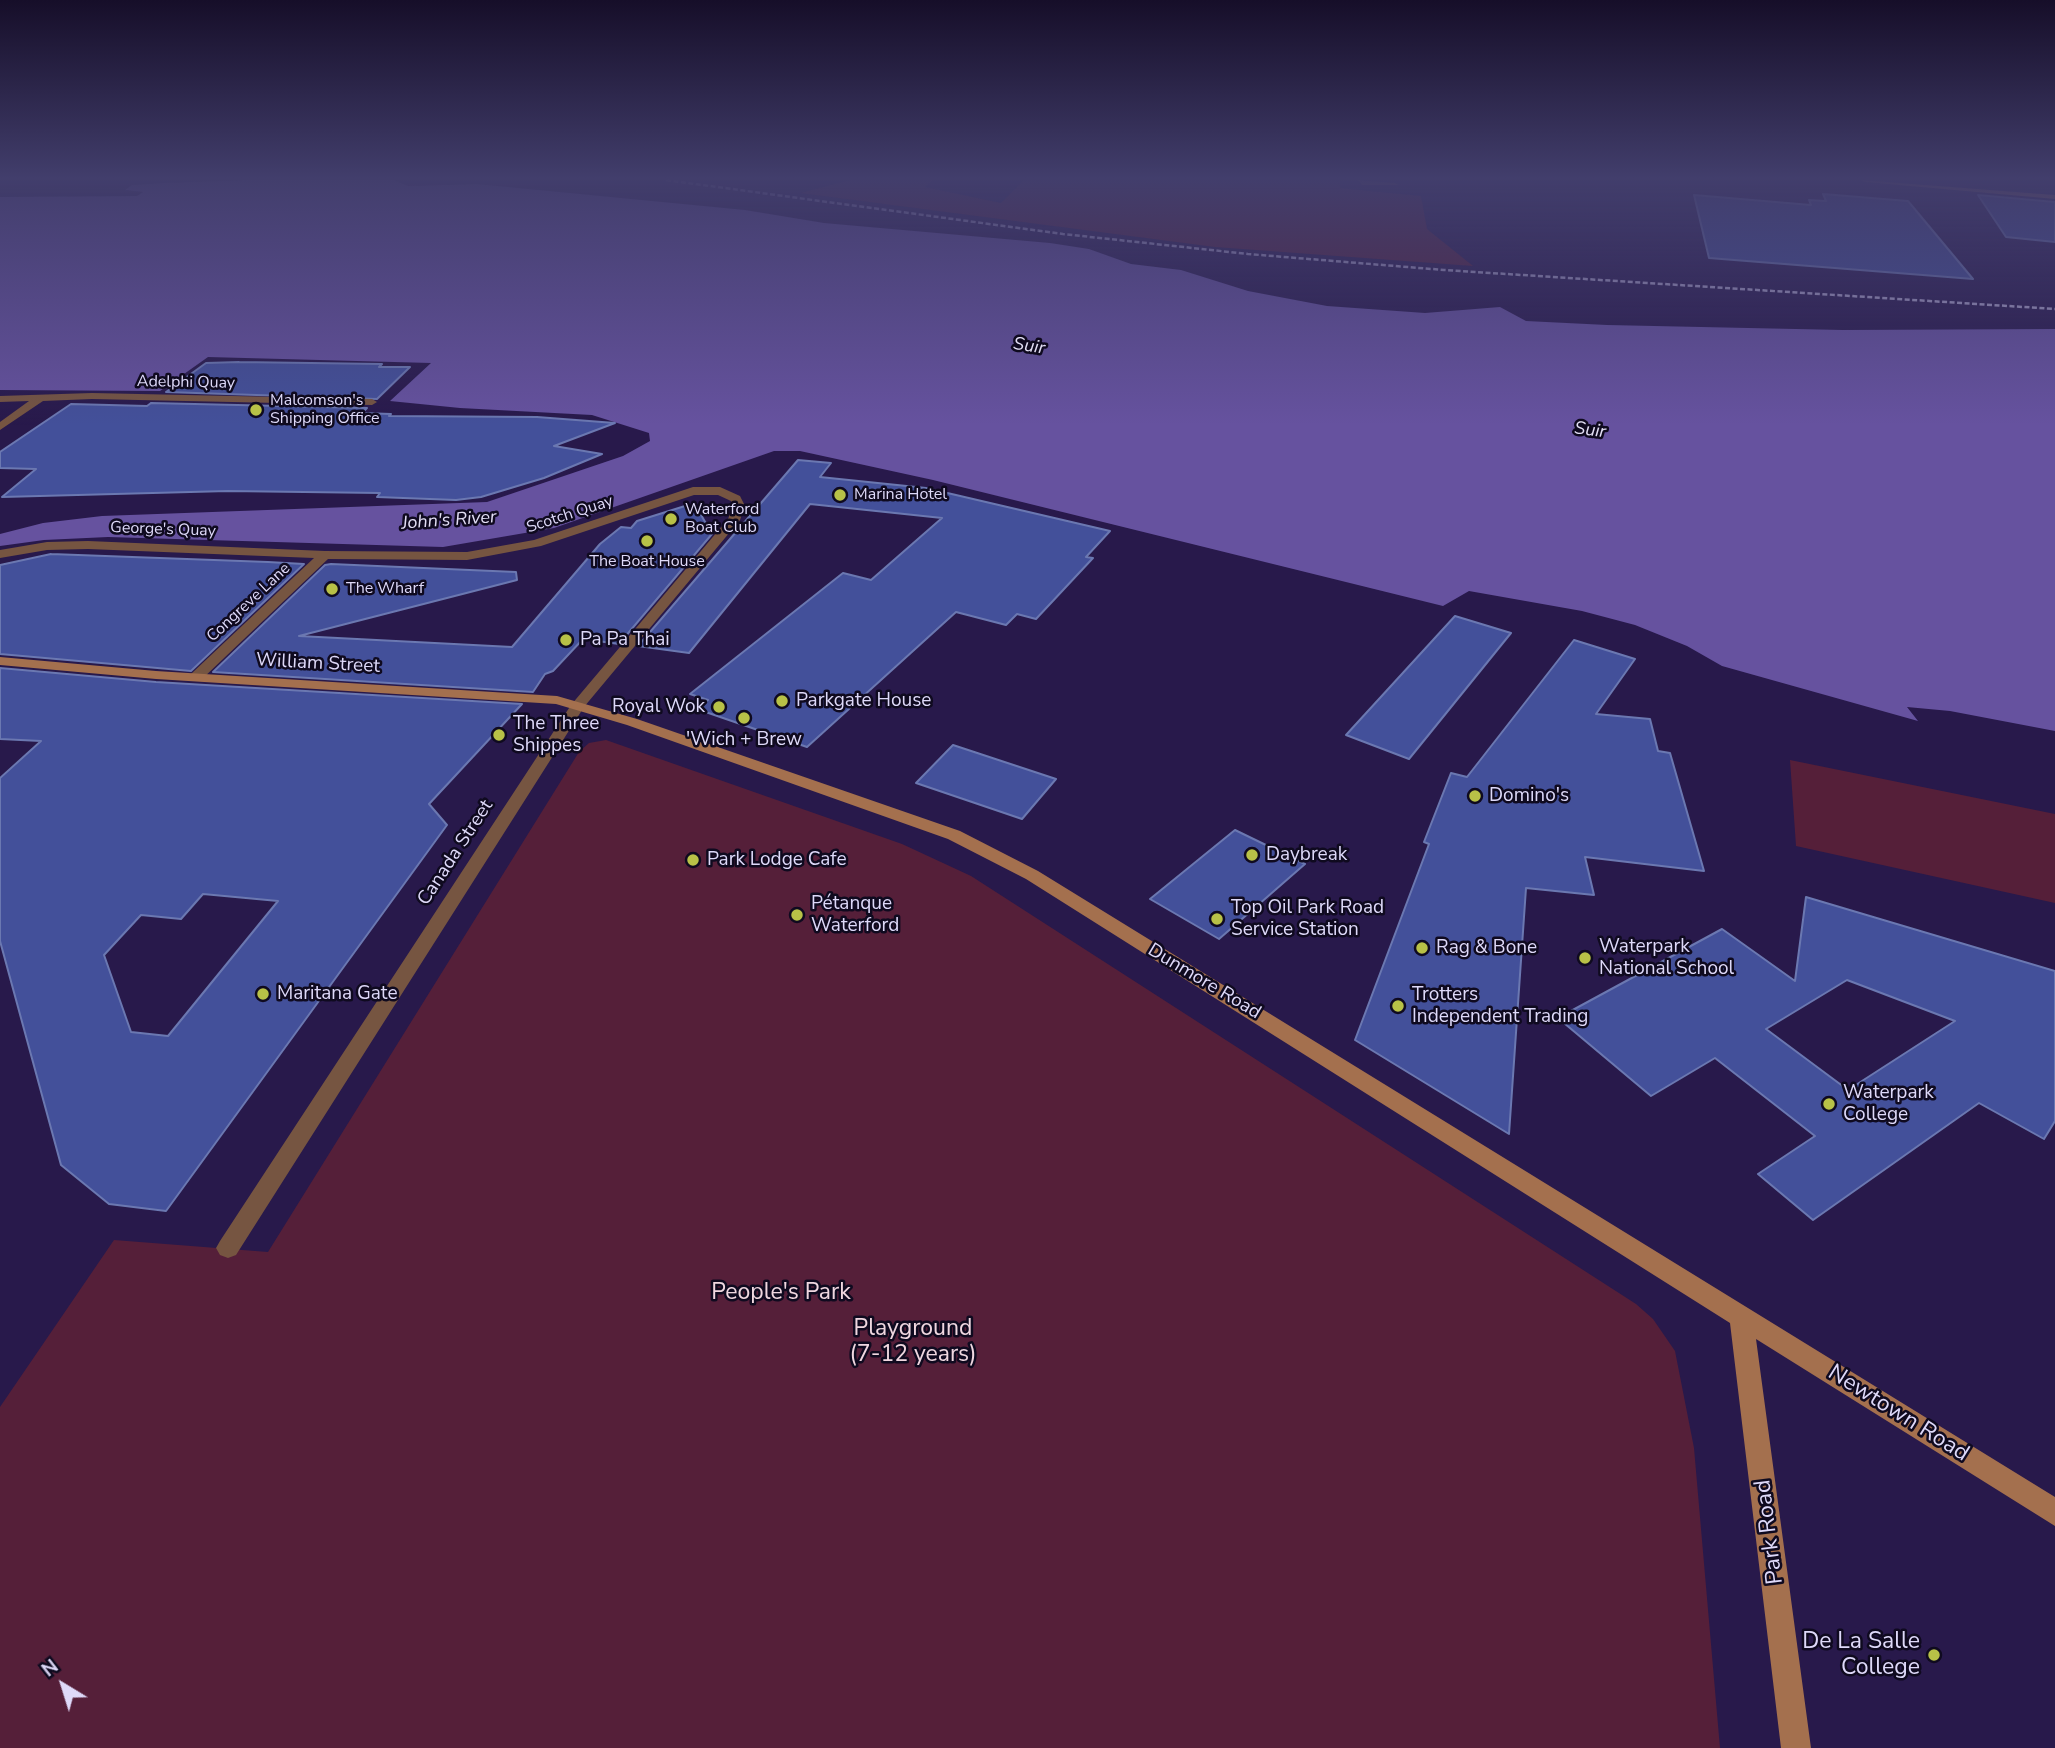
<!DOCTYPE html>
<meta charset="utf-8">
<style>
body{margin:0}
#map{position:relative;width:2055px;height:1748px;overflow:hidden;background:#28194b;font-family:"Nunito Sans",sans-serif}
canvas{display:block}
.north{position:absolute;left:28px;top:1650px;width:70px;height:70px;-webkit-text-stroke:5px #0f0a1f;paint-order:stroke;rotate:322deg;font-size:19px;font-weight:700;line-height:28px;text-align:center;color:#ded9f9}
.north::after{content:'';display:block;margin:auto;width:24px;height:32px;background:#ded9f9;clip-path:polygon(50% 0,100% 100%,50% 72%,0 100%)}
</style>
<div id="map">
<canvas width="2055" height="1748"></canvas>
<div class="north">N</div>
</div>
<script>
const c = document.querySelector('canvas').getContext('2d');
c.lineJoin = 'round';
function fillPath(path, color) {
  c.fillStyle = color;
  c.fill(path, 'evenodd');
}
function toPath(rows) {
  const path = new Path2D();
  for (const r of rows) {
    path.moveTo(r[0], r[1]);
    for (let i = 2; i < r.length; i += 2) path.lineTo(r[i], r[i + 1]);
  }
  return path;
}
function strokePath(path, color, width, dash) {
  c.strokeStyle = color;
  c.lineWidth = width;
  c.lineCap = dash ? 'butt' : 'round';
  c.setLineDash(dash || []);
  c.stroke(path);
}
function label(font, color, halo, rows, align = 'center') {
  c.font = font + ' "Nunito Sans",sans-serif';
  c.lineWidth = 5;
  c.setLineDash([]);
  c.textBaseline = 'middle';
  c.strokeStyle = halo;
  c.fillStyle = color;
  for (const [text, x, y, turn = 0] of rows) {
    c.save();
    c.translate(x, y);
    c.rotate((+turn || 0) * Math.PI / 180);
    c.textAlign = isNaN(turn) ? turn : align;
    if (halo) c.strokeText(text, 0, 0);
    c.fillText(text, 0, 0);
    c.restore();
  }
}
fillPath(toPath([
 [850,180,933,180,925,187,1001,203,1024,180,1340,180,1340,188,1421,196,1427,229,1473,266,1215,247,800,193],
 [606,740,902,844,971,876,1636,1304,1653,1319,1675,1351,1694,1448,1720,1748,0,1748,0,1407,114,1240,268,1252,579,752,589,743],
 [1790,760,2055,814,2055,903,1796,846]
]), '#551f39');
fillPath(toPath([
 [249,180,394,180,408,186,477,184,745,210,824,223,1050,243,1089,249,1131,264,1181,270,1248,291,1327,306,1425,313,1500,307,1526,321,1607,325,1843,330,2055,329,2055,731,1950,711,1907,707,1918,721,1722,666,1687,646,1635,625,1582,611,1469,591,1443,606,933,480,800,451,774,451,554,528,443,547,108,537,44,540,0,546,0,534,43,523,102,516,487,502,623,456,650,441,649,433,592,415,460,408,390,401,431,363,208,357,160,391,0,390,0,197,137,196,143,192,125,190,132,185,163,183]
]), '#66529f');
const building = toPath([
 [1823,194,1908,201,1973,279,1709,258,1694,195,1811,205,1809,200,1826,201,1823,194],
 [1978,195,2055,202,2055,242,2006,237,1978,195],
 [239,362,382,364,379,367,410,367,377,399,166,392,206,363,239,362],
 [151,403,367,408,362,413,391,414,389,416,537,417,615,423,554,446,602,454,544,478,481,497,456,500,377,497,380,493,228,491,2,497,36,469,0,468,0,452,71,404,147,406,151,403],
 [798,460,831,463,820,477,926,488,1110,531,1086,557,1093,558,1036,619,1017,614,1006,625,956,612,807,747,697,709,708,700,690,694,843,573,871,580,942,518,810,504,689,653,638,646,798,460],
 [685,506,696,506,712,534,619,644,583,639,553,671,545,674,533,692,213,672,325,565,331,564,516,572,517,580,299,636,512,647,600,544,621,527,631,528,637,521,685,506],
 [51,554,268,562,304,564,191,671,0,654,0,565,51,554],
 [1455,616,1511,633,1409,759,1346,735,1455,616],
 [1574,640,1635,659,1596,714,1650,719,1658,751,1670,753,1704,871,1585,857,1594,895,1526,888,1509,1134,1355,1040,1429,844,1424,842,1451,773,1467,777,1574,640],
 [0,668,156,682,522,704,429,804,447,825,166,1211,109,1204,61,1165,0,941,0,778,41,741,0,739,0,668],
 [203,894,278,901,168,1036,131,1032,104,955,141,915,181,919,203,894],
 [953,745,1056,779,1022,819,916,783,953,745],
 [1235,830,1305,864,1219,939,1150,899,1235,830],
 [1806,897,2055,971,2055,1121,2044,1139,1979,1103,1813,1220,1758,1174,1815,1136,1715,1058,1651,1096,1558,1018,1722,929,1795,981,1806,897],
 [1847,980,1955,1021,1848,1090,1766,1029,1847,980]
]);
fillPath(building, '#43509a');
strokePath(building, '#6b78b1', 2);
fillPath(toPath([
 [1358,180,1395,183,1399,185,1362,185,1358,180],
 [92,393,372,399,377,402,372,405,92,399,43,401,0,430,0,422,29,401,0,402,0,396,92,393],
 [693,487,720,487,740,496,745,506,740,520,584,707,236,1255,228,1258,220,1255,216,1248,220,1241,571,705,728,519,733,506,731,501,718,495,694,495,541,546,467,560,328,559,201,680,196,681,189,677,191,674,314,558,88,549,47,550,0,558,0,550,47,542,88,541,325,551,467,552,534,540,693,487]
]), '#765541');
fillPath(toPath([
 [1861,180,2055,195,2055,199,1865,182,1861,180],
 [0,657,156,671,557,696,637,719,960,831,1038,871,2055,1497,2055,1526,1756,1339,1811,1748,1781,1748,1730,1323,1026,879,948,839,627,725,556,704,156,679,0,665,0,657]
]), '#a4704e');
strokePath(toPath([
 [666,180,1063,234,1248,254,1444,270,2055,309]
]), '#ada5ca', 2.5, [5, 2.5]);
const sky = c.createLinearGradient(0, 0, 0, 425);
sky.addColorStop(0, '#160e29');
sky.addColorStop(0.42, '#423e6c');
sky.addColorStop(1, '#423e6c00');
c.fillStyle = sky;
c.fillRect(0, 0, 2055, 425);
for (const [x, y, r, color] of [
 [256,410,7,"#b8c147"],
 [840,495,7,"#b8c147"],
 [671,519,7,"#b8c147"],
 [647,541,7,"#b8c147"],
 [332,589,7,"#b8c147"],
 [566,640,7,"#b8c147"],
 [782,701,7,"#b8c147"],
 [719,707,7,"#b8c147"],
 [744,718,7,"#b8c147"],
 [499,735,7,"#b8c147"],
 [1475,796,7,"#b8c147"],
 [1252,855,7,"#b8c147"],
 [693,860,7,"#b8c147"],
 [797,915,7,"#b8c147"],
 [1217,919,7,"#b8c147"],
 [1422,948,7,"#b8c147"],
 [1585,958,7,"#b8c147"],
 [263,994,7,"#b8c147"],
 [1398,1006,7,"#b8c147"],
 [1829,1104,7,"#b8c147"],
 [1934,1655,7,"#b8c147"]
]) {
  const dot = new Path2D();
  dot.arc(x, y, r, 0, 2 * Math.PI);
  c.fillStyle = color;
  c.fill(dot);
  strokePath(dot, '#0f0a1f', 2.5);
}
label('16px', '#ded9f9', '#0f0a1f', [
 ["Adelphi Quay",186,383,1],
 ["Scotch Quay",570,515,-18],
 ["George's Quay",163,530,2],
 ["Congreve Lane",249,603,-43]
]);
label('16px', '#ded9f9', '#0f0a1f', [
 ["Malcomson's",270,401],
 ["Shipping Office",270,419],
 ["Marina Hotel",854,495],
 ["Waterford",685,510],
 ["Boat Club",685,528],
 ["The Boat House",647,562,"center"],
 ["The Wharf",346,589]
], 'left');
label('italic 18px', '#e3dff5', '#0f0a1f', [
 ["Suir",1029,347,9],
 ["Suir",1590,431,7],
 ["John's River",449,521,-4]
]);
label('19px', '#ded9f9', '#0f0a1f', [
 ["Pa Pa Thai",580,640],
 ["Parkgate House",796,701],
 ["Royal Wok",705,707,"right"],
 ["The Three",513,724],
 ["Shippes",513,746],
 ["'Wich + Brew",744,740,"center"],
 ["Domino's",1489,796],
 ["Daybreak",1266,855],
 ["Park Lodge Cafe",707,860],
 ["Pétanque",811,904],
 ["Waterford",811,926],
 ["Top Oil Park Road",1231,908],
 ["Service Station",1231,930],
 ["Waterpark",1599,947],
 ["National School",1599,969],
 ["Rag & Bone",1436,948],
 ["Maritana Gate",277,994],
 ["Trotters",1412,995],
 ["Independent Trading",1412,1017],
 ["Waterpark",1843,1093],
 ["College",1843,1115]
], 'left');
label('19px', '#ded9f9', '#0f0a1f', [
 ["William Street",318,664,3],
 ["Canada Street",456,853,-57],
 ["Dunmore Road",1204,982,31]
]);
label('23px', '#f0d7e0', '#0f0a1f', [
 ["People's Park",781,1293],
 ["Playground",913,1329],
 ["(7-12 years)",913,1355]
]);
label('23px', '#ded9f9', '#0f0a1f', [
 ["Newtown Road",1898,1414,32],
 ["Park Road",1770,1532,-97]
]);
label('23px', '#ded9f9', '#0f0a1f', [
 ["De La Salle",1920,1642],
 ["College",1920,1668]
], 'right');
</script>
